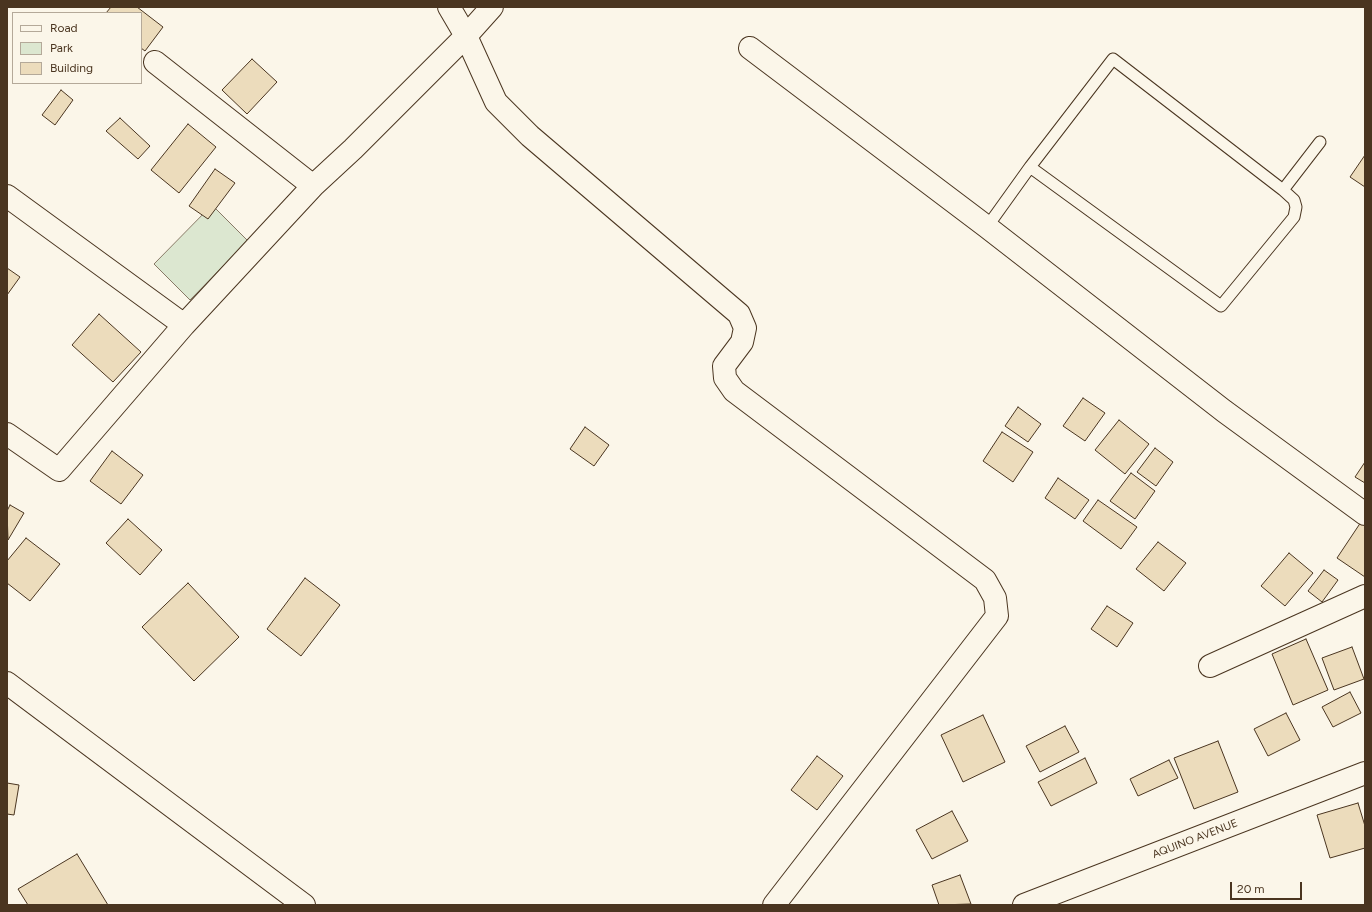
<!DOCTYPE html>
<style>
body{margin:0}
#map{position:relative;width:1372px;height:912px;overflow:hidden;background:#fbf6e9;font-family:Figtree,sans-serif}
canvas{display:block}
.frame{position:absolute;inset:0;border:8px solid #4a3520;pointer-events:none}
.legend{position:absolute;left:12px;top:12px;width:130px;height:72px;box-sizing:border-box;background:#fbf6e9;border:1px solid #b4a999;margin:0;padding:5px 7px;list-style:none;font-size:12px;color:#4a3520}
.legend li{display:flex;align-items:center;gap:8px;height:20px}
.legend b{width:20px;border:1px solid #b4a999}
.scale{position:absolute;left:1230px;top:882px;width:72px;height:18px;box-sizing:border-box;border:2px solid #4a3520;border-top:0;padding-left:5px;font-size:12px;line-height:14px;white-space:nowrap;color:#4a3520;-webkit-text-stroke:3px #fbf6e9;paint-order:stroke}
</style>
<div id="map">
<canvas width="1372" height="912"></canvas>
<div class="frame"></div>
<ul class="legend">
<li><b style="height:5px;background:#fbf6e9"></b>Road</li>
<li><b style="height:11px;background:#dce7d0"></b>Park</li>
<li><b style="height:11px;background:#ecdcbc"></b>Building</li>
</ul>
<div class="scale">20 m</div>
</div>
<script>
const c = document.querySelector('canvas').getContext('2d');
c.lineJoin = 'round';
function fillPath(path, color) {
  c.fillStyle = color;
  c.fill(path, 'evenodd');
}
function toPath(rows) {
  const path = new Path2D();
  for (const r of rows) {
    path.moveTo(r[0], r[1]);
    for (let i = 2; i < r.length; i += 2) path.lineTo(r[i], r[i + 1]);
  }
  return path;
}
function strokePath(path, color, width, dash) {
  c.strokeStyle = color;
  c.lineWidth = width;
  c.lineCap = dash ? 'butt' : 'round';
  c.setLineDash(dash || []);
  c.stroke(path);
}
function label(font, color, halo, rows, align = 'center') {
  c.font = font + ' Figtree,sans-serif';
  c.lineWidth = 3;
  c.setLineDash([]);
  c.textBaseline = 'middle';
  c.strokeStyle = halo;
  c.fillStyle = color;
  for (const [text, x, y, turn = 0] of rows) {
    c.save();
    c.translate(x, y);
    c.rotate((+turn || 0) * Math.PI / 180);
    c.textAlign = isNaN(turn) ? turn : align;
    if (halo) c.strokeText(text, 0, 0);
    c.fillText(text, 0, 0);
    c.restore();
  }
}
const green = toPath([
 [212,205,248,241,190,300,154,264,212,205]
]);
fillPath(green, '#dce7d0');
strokePath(green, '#887966', 1);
const building = toPath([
 [111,7,137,7,163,27,145,51,141,48,141,13,106,13,111,7],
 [252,59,277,82,247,114,222,90,252,59],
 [61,90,73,100,55,125,42,115,61,90],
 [120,118,150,146,138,159,106,131,120,118],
 [188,124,216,147,179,193,151,170,188,124],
 [1365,155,1365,187,1350,177,1365,155],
 [215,169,235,183,208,219,189,206,215,169],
 [7,268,20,277,7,295,7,268],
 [99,314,141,352,113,382,72,345,99,314],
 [1083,398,1105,413,1085,441,1063,426,1083,398],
 [1018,407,1041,424,1028,442,1005,426,1018,407],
 [1119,420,1149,444,1125,474,1095,450,1119,420],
 [585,427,609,445,594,466,570,449,585,427],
 [1002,432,1033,452,1013,482,983,461,1002,432],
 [1155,448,1173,462,1156,486,1137,472,1155,448],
 [112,451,143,475,121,504,90,481,112,451],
 [1365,462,1365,483,1355,477,1365,462],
 [1131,473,1155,491,1135,519,1110,501,1131,473],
 [1058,478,1089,500,1075,519,1045,498,1058,478],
 [1098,500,1137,527,1121,549,1083,521,1098,500],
 [10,505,24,513,8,540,7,511,10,505],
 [128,519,162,550,140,575,106,543,128,519],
 [1361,522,1365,525,1365,577,1337,558,1361,522],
 [26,538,60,564,30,601,7,583,7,561,26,538],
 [1158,542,1186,563,1164,591,1136,569,1158,542],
 [1289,553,1313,573,1285,606,1261,586,1289,553],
 [1324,570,1338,580,1322,602,1308,591,1324,570],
 [305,578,340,605,301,656,267,629,305,578],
 [188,583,239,637,194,681,142,627,188,583],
 [1107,606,1133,623,1117,647,1091,629,1107,606],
 [1306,639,1328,690,1293,705,1272,654,1306,639],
 [1352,647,1364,679,1334,690,1322,658,1352,647],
 [1350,692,1361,713,1333,727,1322,707,1350,692],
 [1286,713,1300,740,1268,756,1254,729,1286,713],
 [983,715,1005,762,963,782,941,735,983,715],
 [1065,726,1079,752,1040,772,1026,746,1065,726],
 [1218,741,1238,792,1194,809,1174,758,1218,741],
 [817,756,843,776,817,810,791,790,817,756],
 [1085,758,1097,783,1051,806,1038,782,1085,758],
 [1169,760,1178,778,1138,796,1130,779,1169,760],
 [7,783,19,785,14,815,7,814,7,783],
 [1358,803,1365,826,1365,848,1330,858,1317,815,1358,803],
 [952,811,968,841,932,859,916,830,952,811],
 [77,854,108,905,28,905,18,889,77,854],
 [960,875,971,904,939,905,932,885,960,875]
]);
fillPath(building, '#ecdcbc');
strokePath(building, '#4a3520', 1);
const lane = toPath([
 [1283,190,1320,142],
 [987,227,1030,167,1221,306,1294,217,1296,207,1294,200,1283,190,1113,59,1030,167]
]);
const street = toPath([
 [449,7,466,36,492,7],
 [750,48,987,227,1224,411,1365,514],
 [155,62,313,186],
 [7,196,184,325],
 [7,434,59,470,184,325,313,186,353,149,466,36,496,102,530,136,739,314,745,328,742,342,724,366,725,378,734,391,985,580,995,598,997,616,774,905],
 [1210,666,1365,596]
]);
const secondary = toPath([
 [1024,905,1365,773]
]);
const primary = toPath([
 [7,683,304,905]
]);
strokePath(lane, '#4a3520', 13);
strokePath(street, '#4a3520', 24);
strokePath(secondary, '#4a3520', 24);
strokePath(primary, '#4a3520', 24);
strokePath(lane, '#fbf6e9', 11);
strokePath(street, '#fbf6e9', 22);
strokePath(secondary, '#fbf6e9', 22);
strokePath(primary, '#fbf6e9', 22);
label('11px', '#4a3520', '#fbf6e9', [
 ["AQUINO AVENUE",1195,839,-21]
]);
</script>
